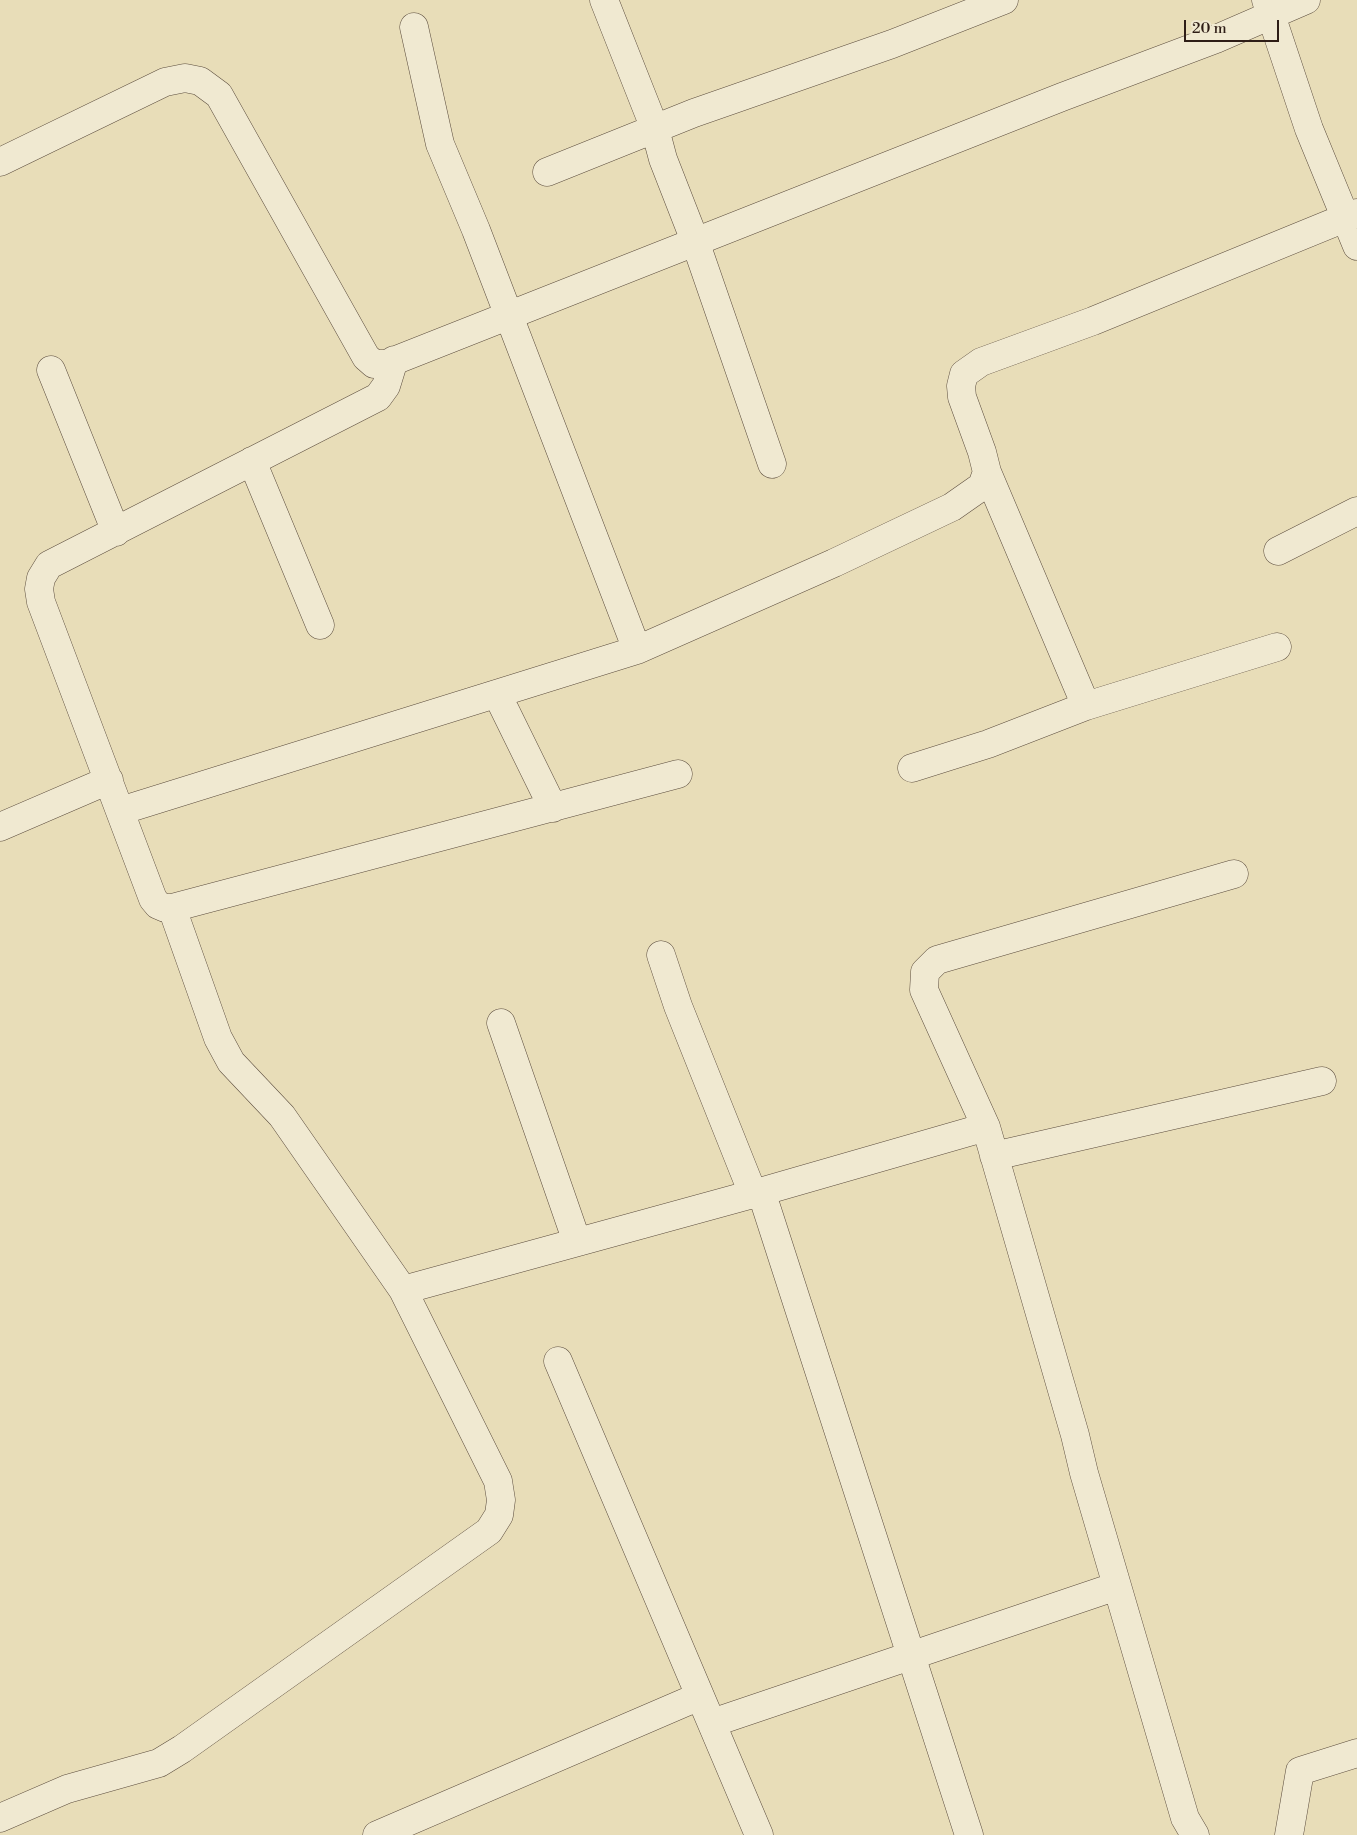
<!DOCTYPE html>
<style>
body{margin:0}
#map{position:relative;width:1357px;height:1835px;overflow:hidden;background:#e8ddb8;font-family:"Libre Bodoni",serif}
canvas{display:block}
.scale{position:absolute;left:1184px;top:20px;width:95px;height:22px;box-sizing:border-box;border:2px solid #2e1d16;border-top:0;padding-left:6px;font-size:15px;line-height:18px;white-space:nowrap;color:#2e1d16;-webkit-text-stroke:4px #f0e9d1;paint-order:stroke}
</style>
<div id="map">
<canvas width="1357" height="1835"></canvas>
<div class="scale">20 m</div>
</div>
<script>
const c = document.querySelector('canvas').getContext('2d');
c.lineJoin = 'round';
function toPath(rows) {
  const path = new Path2D();
  for (const r of rows) {
    path.moveTo(r[0], r[1]);
    for (let i = 2; i < r.length; i += 2) path.lineTo(r[i], r[i + 1]);
  }
  return path;
}
function strokePath(path, color, width, dash) {
  c.strokeStyle = color;
  c.lineWidth = width;
  c.lineCap = dash ? 'butt' : 'round';
  c.setLineDash(dash || []);
  c.stroke(path);
}
const street = toPath([
 [604,0,655,129,663,159,695,241,772,464],
 [1266,0,1309,129,1357,246],
 [414,27,440,144,476,230,637,650],
 [0,162,165,82,185,78,200,81,219,95,366,357,374,364,386,364,1062,97,1216,39,1306,0],
 [547,172,694,113,892,44,1004,0],
 [394,360,386,386,378,397,49,565,41,578,39,589,41,602,153,899,158,905,165,908,172,908,678,774],
 [51,370,116,532],
 [252,461,320,625],
 [1278,551,1357,511],
 [497,694,553,808],
 [1086,706,1277,647],
 [912,768,988,744,1086,706,987,472],
 [120,811,637,650,834,563,952,507,982,486,987,472,982,452,962,397,961,386,964,374,981,362,1093,321,1357,213],
 [0,827,109,780],
 [661,955,678,1006,753,1194],
 [501,1023,577,1242],
 [994,1156,1322,1081],
 [761,1191,969,1835],
 [403,1290,753,1194,986,1127],
 [558,1361,759,1835],
 [712,1723,1117,1586],
 [0,1818,67,1789,159,1763,182,1749,489,1531,499,1515,501,1500,498,1481,403,1290,282,1116,231,1062,218,1038,172,908],
 [377,1835,700,1696],
 [1195,1835,1185,1818,1084,1473,1075,1435,986,1127,924,990,925,972,937,960,1234,874],
 [1289,1835,1300,1771,1357,1753]
]);
strokePath(street, '#5c4d3e', 29);
strokePath(street, '#f0e9d1', 28);
</script>
